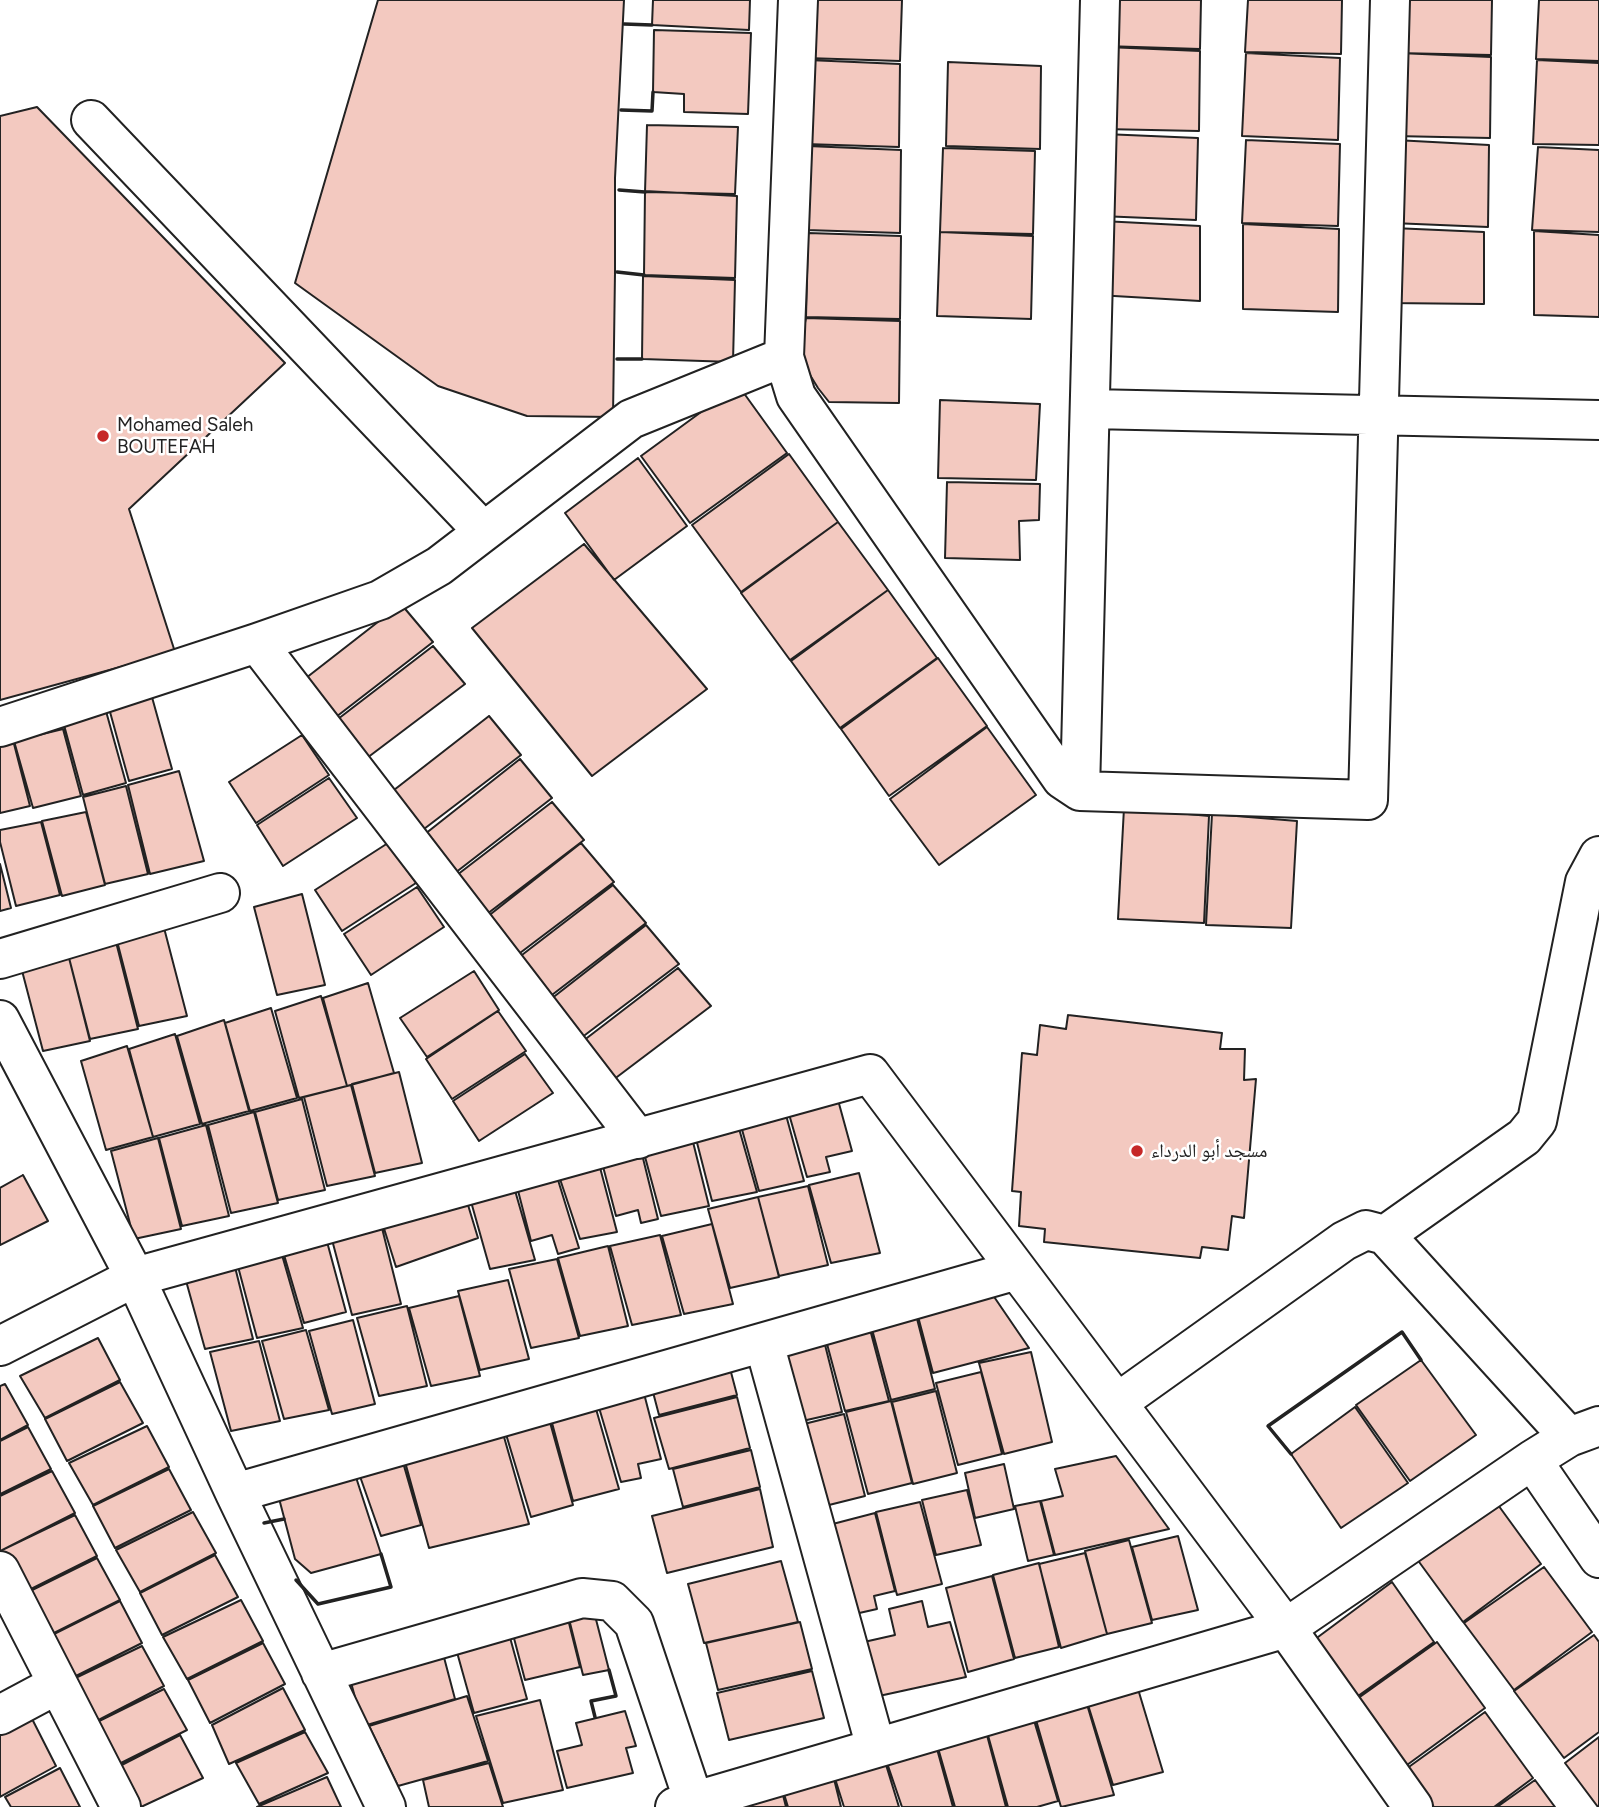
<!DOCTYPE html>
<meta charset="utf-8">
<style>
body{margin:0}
canvas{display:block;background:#fff}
</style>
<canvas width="1599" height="1807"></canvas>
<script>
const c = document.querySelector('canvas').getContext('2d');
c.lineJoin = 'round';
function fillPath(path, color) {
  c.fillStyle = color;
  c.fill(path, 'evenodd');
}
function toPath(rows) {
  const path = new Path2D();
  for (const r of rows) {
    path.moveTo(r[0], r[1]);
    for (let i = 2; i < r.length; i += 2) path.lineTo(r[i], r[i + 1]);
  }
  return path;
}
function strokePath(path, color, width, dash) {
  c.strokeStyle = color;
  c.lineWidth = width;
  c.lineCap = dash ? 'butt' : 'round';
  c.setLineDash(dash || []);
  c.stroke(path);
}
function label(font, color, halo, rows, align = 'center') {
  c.font = font + ' Figtree,"Noto Naskh Arabic",sans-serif';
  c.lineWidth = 5;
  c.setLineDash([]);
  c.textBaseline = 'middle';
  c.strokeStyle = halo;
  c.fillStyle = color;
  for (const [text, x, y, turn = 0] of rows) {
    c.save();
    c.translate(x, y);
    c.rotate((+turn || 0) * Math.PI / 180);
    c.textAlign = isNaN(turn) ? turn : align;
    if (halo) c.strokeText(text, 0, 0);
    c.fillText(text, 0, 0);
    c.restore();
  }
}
const building = toPath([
 [378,0,624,0,615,178,615,272,613,417,527,416,438,386,295,283,378,0],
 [653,0,750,0,749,30,652,25,653,0],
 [808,0,902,0,900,61,806,58,808,0],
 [1107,0,1201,0,1200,49,1104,46,1107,0],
 [1248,0,1342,0,1341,54,1245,52,1248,0],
 [1398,0,1492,0,1491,55,1396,53,1398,0],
 [1539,0,1599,0,1599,61,1536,59,1539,0],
 [654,30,751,33,748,114,684,112,684,94,653,92,654,30],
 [1107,47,1200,51,1199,131,1103,129,1107,47],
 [1246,53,1340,58,1338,140,1242,136,1246,53],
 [1399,53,1491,57,1490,138,1394,136,1399,53],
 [808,60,900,64,899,147,805,144,808,60],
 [1537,60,1599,63,1599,145,1533,144,1537,60],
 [948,62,1041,66,1040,149,946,146,948,62],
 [37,107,285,363,129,509,175,652,0,700,0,116,37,107],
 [647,125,738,127,735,194,645,192,647,125],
 [1104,134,1198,138,1196,220,1100,216,1104,134],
 [1246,140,1340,144,1338,226,1242,223,1246,140],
 [1395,140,1489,145,1488,227,1392,223,1395,140],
 [808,146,901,150,900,233,806,230,808,146],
 [1538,147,1599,150,1599,232,1532,230,1538,147],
 [943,148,1035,151,1033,234,940,232,943,148],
 [645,191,737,196,735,278,644,275,645,191],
 [1102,221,1200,226,1200,301,1097,295,1102,221],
 [1243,224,1339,229,1338,312,1243,309,1243,224],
 [1393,228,1484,232,1484,304,1388,303,1393,228],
 [1534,231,1599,235,1599,317,1534,315,1534,231],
 [940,232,1033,236,1031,319,937,316,940,232],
 [808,233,901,236,900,319,806,317,808,233],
 [643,276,735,280,733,362,642,359,643,276],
 [806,318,900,321,899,403,829,402,818,388,802,362,799,350,806,318],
 [738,385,787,453,690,523,641,456,738,385],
 [940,400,1040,404,1036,480,938,478,940,400],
 [789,454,838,522,741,592,692,525,789,454],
 [638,458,687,526,614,580,565,513,638,458],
 [947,482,1040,484,1039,520,1019,521,1020,560,945,558,947,482],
 [838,522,888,590,790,660,741,593,838,522],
 [584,544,707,689,592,776,472,628,584,544],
 [888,590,937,658,840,728,791,661,888,590],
 [401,604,433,642,336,717,306,678,401,604],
 [433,646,465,684,367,758,338,719,433,646],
 [938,658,987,726,889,796,841,729,938,658],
 [150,690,172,769,129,781,107,701,150,690],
 [104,704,126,783,83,795,61,714,104,704],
 [489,716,521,755,424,829,394,790,489,716],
 [987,727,1036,795,939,865,890,799,987,727],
 [63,729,81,796,33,808,14,741,63,729],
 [302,735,329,775,256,823,229,782,302,735],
 [13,740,30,806,0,813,0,743,13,740],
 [520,759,552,798,455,873,425,834,520,759],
 [179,771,204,861,150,874,128,785,179,771],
 [329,778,357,818,283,866,257,825,329,778],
 [126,786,148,874,105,884,83,797,126,786],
 [552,802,584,840,487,914,457,875,552,802],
 [1124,808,1209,816,1204,923,1118,919,1124,808],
 [86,812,105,885,62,896,42,821,86,812],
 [1212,814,1297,821,1291,928,1206,925,1212,814],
 [41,822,60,895,16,906,0,842,0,830,41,822],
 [388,843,416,883,342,931,315,890,388,843],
 [581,843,614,882,516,956,487,917,581,843],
 [0,864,11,908,0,911,0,864],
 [613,885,646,923,548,998,518,958,613,885],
 [417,887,444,927,371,975,344,934,417,887],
 [302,894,325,985,277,995,254,907,302,894],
 [163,924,187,1016,139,1026,116,937,163,924],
 [646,925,679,964,581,1038,551,999,646,925],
 [115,938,138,1029,90,1039,67,950,115,938],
 [67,950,90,1041,43,1051,20,963,67,950],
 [678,968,711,1006,613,1080,583,1041,678,968],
 [474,971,499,1010,427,1057,400,1018,474,971],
 [368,983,394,1073,347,1086,323,998,368,983],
 [321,996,347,1086,299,1098,275,1011,321,996],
 [271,1008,297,1098,250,1111,225,1023,271,1008],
 [498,1011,526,1051,452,1099,426,1059,498,1011],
 [1068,1015,1222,1033,1220,1049,1245,1049,1244,1080,1256,1079,1244,1218,1232,1216,1228,1250,1202,1247,1200,1258,1044,1242,1045,1229,1019,1226,1021,1192,1012,1191,1022,1053,1037,1055,1040,1025,1066,1029,1068,1015],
 [224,1020,249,1111,202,1124,177,1036,224,1020],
 [175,1034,200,1124,153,1137,129,1049,175,1034],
 [127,1046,153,1137,106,1150,81,1061,127,1046],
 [525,1054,553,1093,479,1141,453,1101,525,1054],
 [399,1072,422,1163,375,1173,352,1084,399,1072],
 [351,1085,375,1176,327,1186,304,1097,351,1085],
 [835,1089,852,1151,826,1157,830,1172,807,1177,785,1100,835,1089],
 [302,1099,325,1190,278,1200,255,1112,302,1099],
 [783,1104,804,1181,759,1191,738,1115,783,1104],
 [254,1112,278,1203,231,1213,208,1125,254,1112],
 [736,1118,757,1192,712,1201,694,1131,736,1118],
 [206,1125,229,1216,182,1226,159,1138,206,1125],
 [690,1130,709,1206,661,1216,641,1142,690,1130],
 [158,1138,181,1229,134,1239,111,1151,158,1138],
 [639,1142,658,1219,641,1223,638,1210,616,1216,600,1155,639,1142],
 [597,1156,617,1232,580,1239,556,1167,597,1156],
 [554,1167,579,1248,558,1254,552,1235,531,1241,515,1179,554,1167],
 [859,1173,880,1253,831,1263,809,1185,859,1173],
 [23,1175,48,1221,0,1245,0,1188,23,1175],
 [512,1180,535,1260,490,1269,468,1191,512,1180],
 [808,1186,828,1265,779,1276,758,1197,808,1186],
 [465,1195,478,1238,396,1267,382,1222,465,1195],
 [758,1197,779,1277,730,1288,708,1209,758,1197],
 [381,1224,401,1304,352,1315,331,1236,381,1224],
 [712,1224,733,1304,684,1314,662,1236,712,1224],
 [660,1235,681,1315,632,1325,610,1246,660,1235],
 [326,1238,346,1312,304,1323,282,1248,326,1238],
 [608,1246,628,1326,580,1336,558,1258,608,1246],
 [280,1248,303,1328,257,1338,236,1259,280,1248],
 [233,1259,253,1339,205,1349,183,1270,233,1259],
 [557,1259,579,1338,531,1348,509,1269,557,1259],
 [508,1280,529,1359,480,1370,458,1291,508,1280],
 [986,1285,1029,1348,933,1373,915,1305,986,1285],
 [459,1296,480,1376,431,1386,409,1308,459,1296],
 [407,1306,427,1386,379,1396,357,1318,407,1306],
 [914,1307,935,1389,891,1400,869,1318,914,1307],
 [867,1318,889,1401,845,1411,823,1329,867,1318],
 [353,1320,375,1404,332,1414,309,1331,353,1320],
 [821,1329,842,1412,798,1422,776,1340,821,1329],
 [306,1330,329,1410,284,1419,262,1341,306,1330],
 [98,1338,120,1380,45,1418,20,1376,98,1338],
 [259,1341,280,1421,231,1431,210,1352,259,1341],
 [1031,1352,1052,1442,1004,1454,979,1363,1031,1352],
 [727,1357,737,1395,659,1415,649,1377,727,1357],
 [1421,1360,1476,1435,1410,1481,1356,1405,1421,1360],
 [981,1372,1002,1454,958,1465,936,1383,981,1372],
 [120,1382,143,1423,67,1461,45,1419,120,1382],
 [641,1382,661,1459,638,1464,641,1478,621,1482,595,1394,641,1382],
 [5,1384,28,1425,0,1440,0,1386,5,1384],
 [936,1391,957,1473,913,1484,892,1402,936,1391],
 [592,1395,619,1489,573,1501,548,1408,592,1395],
 [737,1397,750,1448,669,1469,654,1418,737,1397],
 [891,1401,912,1483,868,1494,846,1412,891,1401],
 [1355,1407,1408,1483,1341,1528,1291,1454,1355,1407],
 [546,1408,573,1505,531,1517,502,1421,546,1408],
 [844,1414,865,1496,821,1507,800,1425,844,1414],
 [500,1423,529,1524,429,1548,402,1451,500,1423],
 [147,1426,169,1467,93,1505,69,1463,147,1426],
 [28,1427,51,1469,0,1494,0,1441,28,1427],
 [751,1450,760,1487,683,1507,673,1469,751,1450],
 [400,1452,421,1525,381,1536,356,1465,400,1452],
 [1116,1456,1169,1529,1055,1555,1041,1501,1063,1496,1055,1469,1116,1456],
 [1004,1464,1014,1509,975,1518,965,1473,1004,1464],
 [352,1465,381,1554,311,1573,295,1559,276,1487,352,1465],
 [169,1469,191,1510,115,1548,93,1506,169,1469],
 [52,1471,75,1513,0,1551,0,1496,52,1471],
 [760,1489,773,1547,667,1573,652,1516,760,1489],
 [967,1490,981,1545,936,1555,922,1500,967,1490],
 [1493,1498,1541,1564,1463,1622,1414,1555,1493,1498],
 [1040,1501,1054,1555,1028,1561,1015,1506,1040,1501],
 [920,1502,942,1584,897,1595,876,1512,920,1502],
 [193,1512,216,1553,140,1592,116,1550,193,1512],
 [875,1513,895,1591,874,1596,877,1609,846,1616,825,1526,875,1513],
 [75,1515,97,1556,21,1594,0,1551,75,1515],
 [1178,1536,1198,1610,1152,1620,1132,1547,1178,1536],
 [1129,1540,1152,1623,1107,1634,1085,1551,1129,1540],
 [1085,1553,1107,1634,1061,1648,1039,1564,1085,1553],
 [215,1555,238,1597,162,1635,140,1593,215,1555],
 [97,1558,120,1600,44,1638,20,1596,97,1558],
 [781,1561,798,1622,704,1643,688,1584,781,1561],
 [1039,1563,1059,1647,1015,1658,993,1575,1039,1563],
 [1544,1567,1592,1632,1514,1690,1464,1623,1544,1567],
 [992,1576,1014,1659,968,1672,946,1588,992,1576],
 [1392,1582,1434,1642,1358,1696,1314,1640,1392,1582],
 [241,1600,263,1641,187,1679,163,1637,241,1600],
 [591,1600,609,1670,583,1675,566,1607,591,1600],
 [120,1601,142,1643,66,1681,44,1639,120,1601],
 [922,1601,928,1627,950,1622,966,1677,879,1696,864,1642,895,1635,889,1609,922,1601],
 [565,1607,580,1667,525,1680,510,1623,565,1607],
 [800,1622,812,1669,718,1690,706,1643,800,1622],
 [506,1623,527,1699,474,1713,453,1638,506,1623],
 [1594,1635,1599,1642,1599,1732,1564,1758,1514,1691,1594,1635],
 [1437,1642,1485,1708,1407,1765,1357,1699,1437,1642],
 [263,1643,285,1684,210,1723,188,1680,263,1643],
 [142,1646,164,1686,89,1725,65,1683,142,1646],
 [441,1646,455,1699,367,1725,356,1701,349,1675,441,1646],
 [812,1671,824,1718,729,1740,717,1693,812,1671],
 [1135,1679,1163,1772,1113,1785,1084,1692,1135,1679],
 [283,1688,305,1730,229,1764,212,1725,283,1688],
 [164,1689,187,1730,111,1768,89,1726,164,1689],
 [1083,1691,1114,1795,1061,1807,1032,1706,1083,1691],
 [467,1696,488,1761,398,1786,369,1726,467,1696],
 [540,1700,563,1790,503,1803,476,1716,540,1700],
 [26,1707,56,1766,0,1797,0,1721,26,1707],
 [1030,1707,1058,1801,1037,1807,1008,1807,984,1721,1030,1707],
 [625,1711,636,1746,626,1748,633,1773,567,1788,557,1751,582,1745,576,1723,625,1711],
 [1485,1712,1533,1778,1494,1807,1434,1807,1406,1769,1485,1712],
 [983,1720,1006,1807,955,1807,934,1734,983,1720],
 [305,1732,328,1773,259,1804,236,1763,305,1732],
 [180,1735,203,1778,141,1807,135,1807,112,1770,180,1735],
 [1599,1737,1599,1807,1598,1807,1565,1763,1599,1737],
 [934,1738,953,1807,902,1807,883,1751,934,1738],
 [883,1755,899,1807,844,1807,832,1769,883,1755],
 [489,1763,503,1807,429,1807,423,1780,489,1763],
 [60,1768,80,1807,11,1807,5,1797,60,1768],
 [832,1771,841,1807,788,1807,781,1784,832,1771],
 [327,1777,341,1807,257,1807,327,1777],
 [1535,1780,1555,1807,1497,1807,1535,1780],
 [780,1783,786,1807,734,1807,780,1783]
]);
fillPath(building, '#f3c9c0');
strokePath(building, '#222', 2);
const minor = toPath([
 [798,0,784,357,796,396,1062,779,1080,791,1368,800,1390,0],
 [91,120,483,531],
 [1090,409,1599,420],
 [257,643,638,1139],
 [0,727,257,643,380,600,439,566,631,419,784,357],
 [1080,791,1100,0],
 [0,959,220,893],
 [0,1020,135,1277,235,1493,386,1807],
 [1385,1235,1524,1137,1537,1121,1585,882,1599,856],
 [764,1343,876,1748],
 [0,1346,135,1277,870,1074,1286,1628,1413,1807],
 [1117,1403,1344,1241,1366,1230,1385,1235,1569,1437],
 [1532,1460,1599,1558],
 [235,1493,1017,1270],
 [0,1571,121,1807],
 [321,1673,582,1598,612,1601,634,1623,694,1802],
 [0,1715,58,1684],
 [675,1807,1286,1628,1532,1460,1569,1437,1599,1426]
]);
strokePath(minor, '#222', 42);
strokePath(minor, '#fff', 38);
strokePath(toPath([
 [624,24,652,25],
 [621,110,652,111,653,92],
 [619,190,645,192],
 [617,272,644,275],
 [617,359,642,359],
 [1291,1454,1268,1426,1402,1332,1421,1360],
 [264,1523,284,1519],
 [296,1580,318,1604,391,1587,381,1554],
 [595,1717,591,1701,616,1696,609,1670]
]), '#222', 3.5);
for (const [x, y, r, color] of [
 [103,436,7,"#c62828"],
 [1137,1151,7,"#c62828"]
]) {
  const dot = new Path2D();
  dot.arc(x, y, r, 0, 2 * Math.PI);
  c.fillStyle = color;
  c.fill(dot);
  strokePath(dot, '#fff', 2.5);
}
label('19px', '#222', '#fff', [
 ["Mohamed Saleh",117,425],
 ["BOUTEFAH",117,447],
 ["مسجد أبو الدرداء",1151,1151]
], 'left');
</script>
